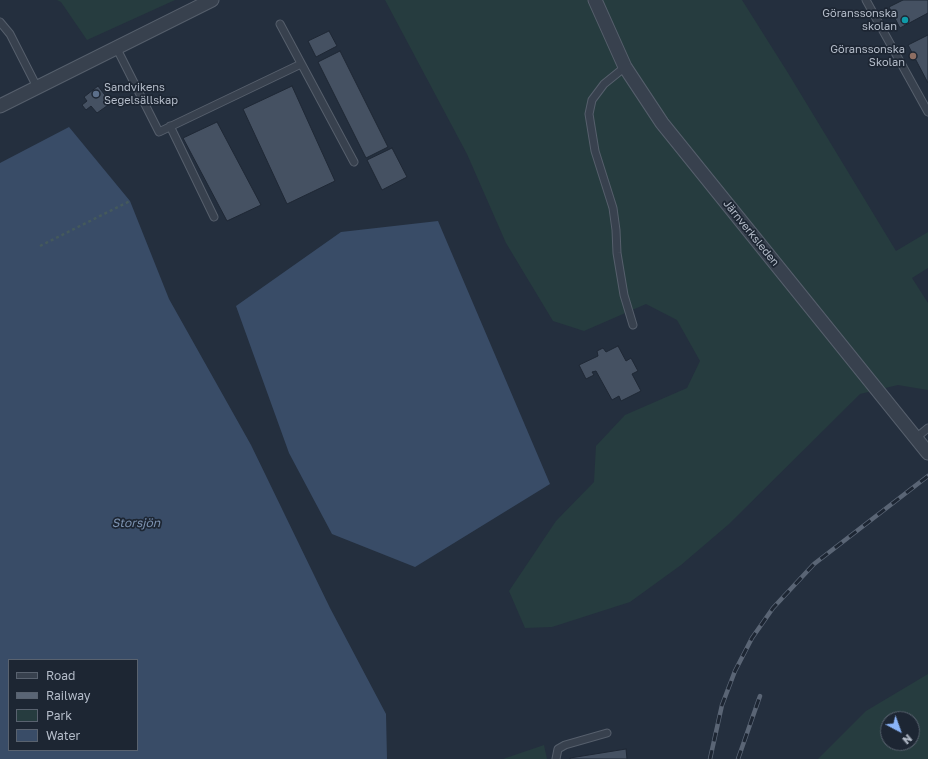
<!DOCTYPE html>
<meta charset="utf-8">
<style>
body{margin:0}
#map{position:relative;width:928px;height:759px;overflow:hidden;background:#242f3e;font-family:"Golos Text",sans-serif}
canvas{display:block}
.legend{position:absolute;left:8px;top:659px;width:130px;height:92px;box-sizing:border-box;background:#1d2633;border:1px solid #59626f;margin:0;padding:5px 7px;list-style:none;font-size:12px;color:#b4bcc9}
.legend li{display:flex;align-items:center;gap:8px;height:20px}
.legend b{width:20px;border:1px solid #59626f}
.north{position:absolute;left:880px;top:711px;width:40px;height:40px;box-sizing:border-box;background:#1d2633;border:1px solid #59626f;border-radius:50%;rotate:139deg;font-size:11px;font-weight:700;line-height:16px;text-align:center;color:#b4bcc9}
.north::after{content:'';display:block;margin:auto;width:14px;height:18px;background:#8ab4f8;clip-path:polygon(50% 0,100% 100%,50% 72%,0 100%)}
</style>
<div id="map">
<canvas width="928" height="759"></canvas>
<ul class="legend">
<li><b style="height:5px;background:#38414e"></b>Road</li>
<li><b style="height:5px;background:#5a6575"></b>Railway</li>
<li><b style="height:11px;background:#263c3f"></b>Park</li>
<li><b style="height:11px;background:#394c67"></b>Water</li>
</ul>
<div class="north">N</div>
</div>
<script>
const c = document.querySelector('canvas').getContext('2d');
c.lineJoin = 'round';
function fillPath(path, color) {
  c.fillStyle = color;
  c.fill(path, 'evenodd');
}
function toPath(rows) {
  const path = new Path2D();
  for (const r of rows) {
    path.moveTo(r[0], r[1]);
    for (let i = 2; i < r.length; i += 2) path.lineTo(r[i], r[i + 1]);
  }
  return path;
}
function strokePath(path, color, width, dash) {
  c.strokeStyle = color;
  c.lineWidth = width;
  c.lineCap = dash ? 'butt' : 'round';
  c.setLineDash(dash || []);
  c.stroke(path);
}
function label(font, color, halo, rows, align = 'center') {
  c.font = font + ' "Golos Text",sans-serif';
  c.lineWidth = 3.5;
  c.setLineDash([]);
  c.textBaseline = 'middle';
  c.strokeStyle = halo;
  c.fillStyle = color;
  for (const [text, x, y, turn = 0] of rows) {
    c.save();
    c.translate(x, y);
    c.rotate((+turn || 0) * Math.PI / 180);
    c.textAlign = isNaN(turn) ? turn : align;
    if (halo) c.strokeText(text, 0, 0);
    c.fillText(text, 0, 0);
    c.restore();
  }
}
fillPath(toPath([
 [57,0,175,0,87,40,61,2],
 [385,0,742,0,788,73,896,251,928,232,928,268,912,278,928,303,928,390,898,385,860,394,729,524,681,565,630,602,552,627,525,628,509,591,556,521,594,482,596,446,625,415,687,388,700,361,677,320,646,304,584,331,553,321,506,243,467,154],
 [928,674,928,759,818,759,866,711],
 [888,719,912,719,912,743,888,743],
 [544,745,547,759,503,759]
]), '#263c3f');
fillPath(toPath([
 [69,127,130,201,169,299,251,445,330,608,386,714,387,759,0,759,0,163],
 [9,660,137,660,137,750,9,750],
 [438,221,550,484,415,567,332,534,289,453,236,306,341,232]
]), '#394c67');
const building = toPath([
 [903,0,928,0,928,13,900,28,889,7,903,0],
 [329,31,337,46,316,57,308,41,329,31],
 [928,35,928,83,908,45,928,35],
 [340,51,388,147,366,158,318,62,340,51],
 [98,86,111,103,97,113,91,106,86,110,82,105,87,101,84,97,98,86],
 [292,86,335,181,287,204,243,109,292,86],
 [217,122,261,205,227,221,183,138,217,122],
 [392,148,407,177,382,190,367,160,392,148],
 [618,346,626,361,631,358,638,371,632,374,641,391,621,401,619,396,612,400,596,371,592,372,594,375,586,379,579,365,598,356,597,351,603,348,606,352,618,346],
 [626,749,627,759,570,759,570,758,626,749]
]);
fillPath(building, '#455162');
strokePath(building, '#1f2835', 1);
const lane = toPath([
 [866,0,928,112],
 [0,22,10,34,37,87],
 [280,24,354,162],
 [116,47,159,132,301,64],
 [625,67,604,84,592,100,589,114,595,151,613,208,616,230,617,253,624,295,633,325],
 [170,126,214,217],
 [916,438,928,428],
 [556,759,558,749,565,745,607,733]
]);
const street = toPath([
 [595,0,625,67,662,123,928,453],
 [0,106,212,0]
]);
strokePath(lane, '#565f6c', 9);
strokePath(street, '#565f6c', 15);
strokePath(toPath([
 [40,246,130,201]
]), '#44595c', 2.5, [3, 3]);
strokePath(lane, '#38414e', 7);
strokePath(street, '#38414e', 13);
const rail = toPath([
 [710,759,722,705,735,671,752,638,773,608,814,564,928,476],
 [738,759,760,696]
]);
strokePath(rail, '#5a6575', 4.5);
strokePath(rail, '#1d2633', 3, [9]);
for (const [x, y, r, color] of [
 [905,20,4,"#0f9aa8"],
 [913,56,4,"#8d6e63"],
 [96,94,4,"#5c6f8a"]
]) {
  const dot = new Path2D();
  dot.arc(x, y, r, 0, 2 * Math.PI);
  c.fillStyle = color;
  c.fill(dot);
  strokePath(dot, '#1d2633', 1.5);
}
label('11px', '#b4bcc9', '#1d2633', [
 ["Göranssonska",897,14],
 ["skolan",897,27],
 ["Göranssonska",905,50],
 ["Skolan",905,63],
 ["Sandvikens",104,88,"left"],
 ["Segelsällskap",104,101,"left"]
], 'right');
label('11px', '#b4bcc9', '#1d2633', [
 ["Järnverksleden",751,233,51]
]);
label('italic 12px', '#7c92b1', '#1d2633', [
 ["Storsjön",136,523]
]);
</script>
